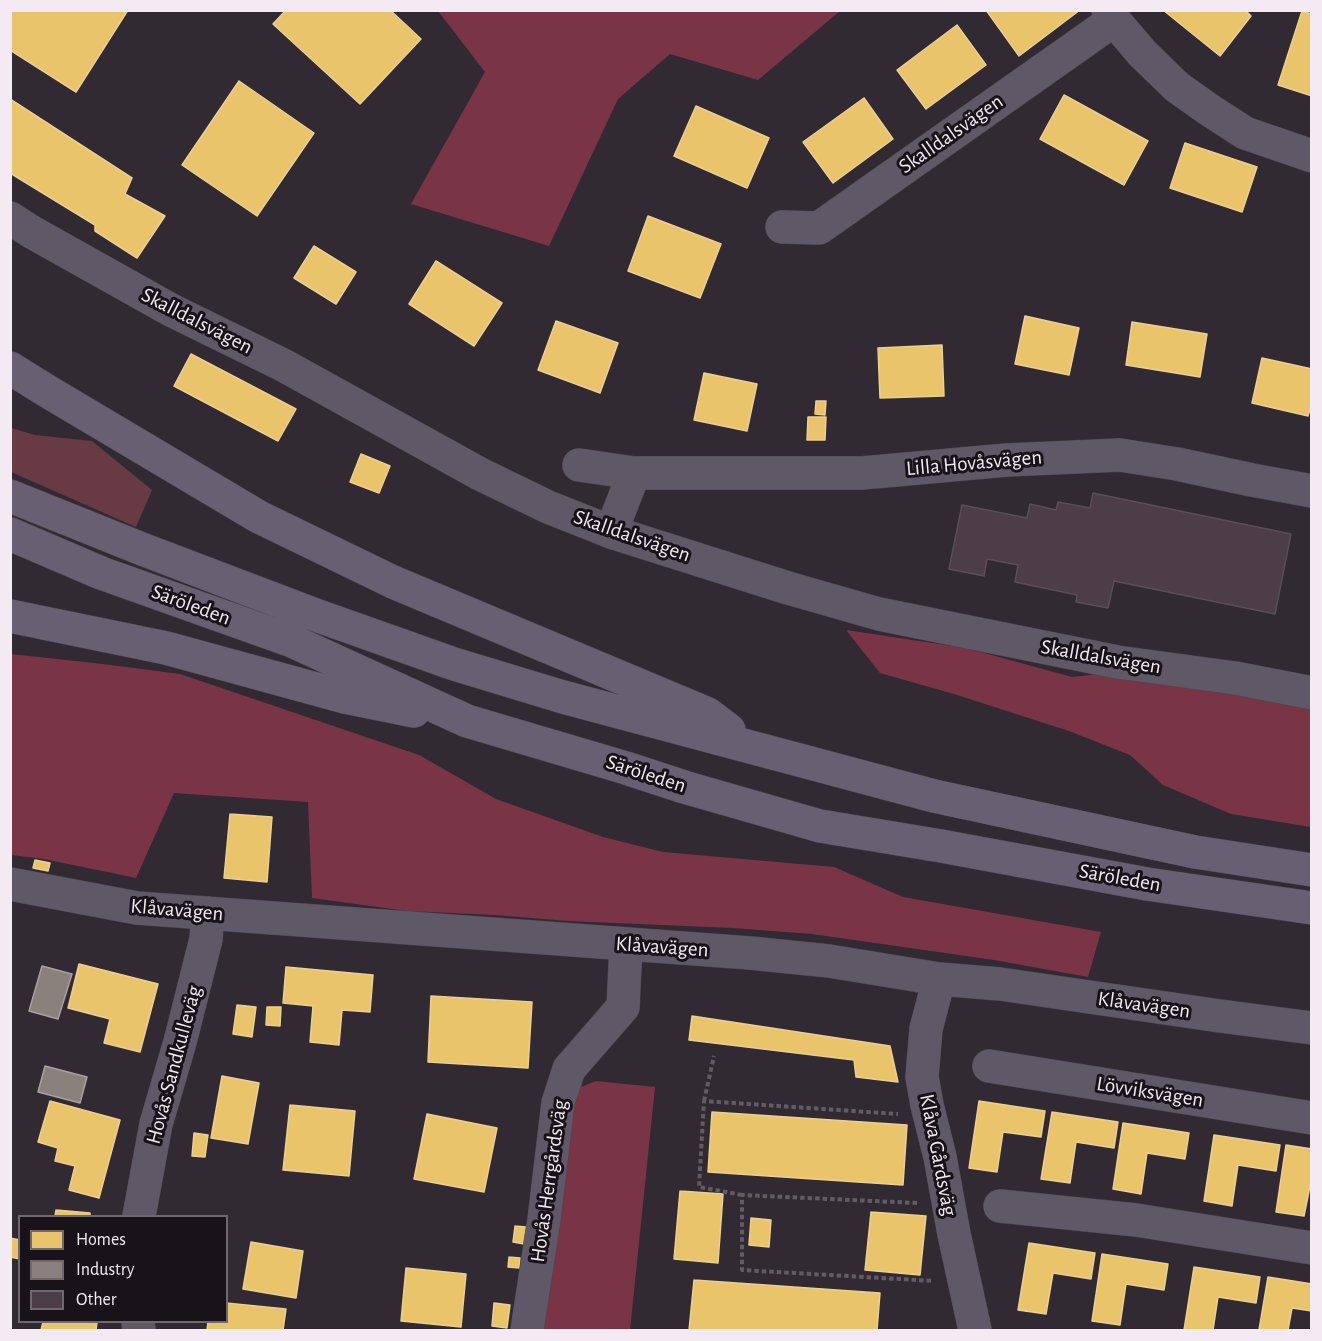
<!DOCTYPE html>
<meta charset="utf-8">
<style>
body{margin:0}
#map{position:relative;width:1322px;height:1341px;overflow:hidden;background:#322a32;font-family:"Alegreya Sans",sans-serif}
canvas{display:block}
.frame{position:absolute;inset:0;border:12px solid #f3eaf3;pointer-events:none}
.legend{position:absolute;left:18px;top:1215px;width:210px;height:108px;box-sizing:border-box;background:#181219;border:2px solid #706870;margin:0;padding:8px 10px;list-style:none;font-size:18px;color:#f3eaf3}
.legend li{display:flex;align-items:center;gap:12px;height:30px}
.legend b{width:30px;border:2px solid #706870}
</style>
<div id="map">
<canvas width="1322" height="1341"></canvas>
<div class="frame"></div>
<ul class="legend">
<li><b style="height:16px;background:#e9c46a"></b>Homes</li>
<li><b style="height:16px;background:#8a817c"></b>Industry</li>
<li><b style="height:16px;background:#4d3d48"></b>Other</li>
</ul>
</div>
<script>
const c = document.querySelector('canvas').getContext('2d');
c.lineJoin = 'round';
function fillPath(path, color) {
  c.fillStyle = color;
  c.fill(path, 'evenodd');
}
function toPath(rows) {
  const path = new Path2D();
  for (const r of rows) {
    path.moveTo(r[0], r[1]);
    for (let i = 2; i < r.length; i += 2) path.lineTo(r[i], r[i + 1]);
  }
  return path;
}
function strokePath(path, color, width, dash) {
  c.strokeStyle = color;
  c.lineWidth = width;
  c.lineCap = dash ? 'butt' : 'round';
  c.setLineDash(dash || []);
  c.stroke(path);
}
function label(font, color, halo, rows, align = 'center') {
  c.font = font + ' "Alegreya Sans",sans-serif';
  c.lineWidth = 6;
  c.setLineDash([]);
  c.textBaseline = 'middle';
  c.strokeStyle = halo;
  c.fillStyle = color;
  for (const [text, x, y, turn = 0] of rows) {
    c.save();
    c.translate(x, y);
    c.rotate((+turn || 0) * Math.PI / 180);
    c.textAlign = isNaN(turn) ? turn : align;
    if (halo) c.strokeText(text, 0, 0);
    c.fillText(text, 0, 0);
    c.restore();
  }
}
fillPath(toPath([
 [11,428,35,435,92,441,152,490,136,527,11,472]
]), '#683a44');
fillPath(toPath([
 [438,11,840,11,758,80,670,54,618,99,549,246,411,204,485,72],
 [846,630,966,648,1072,677,1109,673,1212,688,1311,709,1311,827,1231,814,1163,785,1130,755,1069,731,954,694,880,673],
 [11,654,103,664,180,674,419,755,496,799,603,837,663,852,834,867,903,897,1101,932,1088,977,994,960,812,934,733,928,568,921,495,915,407,911,312,898,308,802,174,793,136,878,44,859,11,855],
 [596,1081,655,1087,630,1330,538,1330,568,1092]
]), '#793546');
const homes = toPath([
 [10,10,128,10,76,92,10,50,10,10],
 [286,10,390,10,421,39,360,104,273,24,286,10],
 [986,10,1080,10,1019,56,986,10],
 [1163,10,1245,10,1251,16,1220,56,1163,10],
 [1302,11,1312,14,1312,96,1278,85,1302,11],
 [957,25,986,65,926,109,897,70,957,25],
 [239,81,314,133,257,216,182,165,239,81],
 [1064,95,1148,141,1124,185,1040,139,1064,95],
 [864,98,893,139,833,183,803,142,864,98],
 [10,99,132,178,125,194,165,216,137,258,95,231,95,225,10,173,10,99],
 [696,106,769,138,747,188,674,156,696,106],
 [1185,143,1257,167,1242,212,1170,188,1185,143],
 [648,216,721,244,700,298,628,271,648,216],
 [314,246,356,272,336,304,294,278,314,246],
 [436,261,502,303,474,346,409,304,436,261],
 [1025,316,1079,328,1069,375,1015,364,1025,316],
 [556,321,618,343,600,393,538,370,556,321],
 [1132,322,1207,334,1200,377,1126,365,1132,322],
 [942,345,944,396,880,398,878,348,942,345],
 [191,354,296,409,278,441,174,386,191,354],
 [1262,358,1312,369,1312,402,1308,416,1252,403,1262,358],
 [704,373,757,384,747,431,694,420,704,373],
 [816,401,826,401,825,415,815,414,816,401],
 [808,417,826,417,825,440,807,440,808,417],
 [361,454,390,466,379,493,350,482,361,454],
 [230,814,272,817,267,882,224,878,230,814],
 [35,860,50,863,48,871,33,868,35,860],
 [79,964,158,984,140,1052,104,1043,110,1019,68,1008,79,964],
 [286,967,373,975,370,1012,342,1010,339,1045,310,1042,313,1006,283,1003,286,967],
 [431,996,532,1002,528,1068,428,1062,431,996],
 [237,1005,256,1007,252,1037,233,1034,237,1005],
 [267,1007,281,1007,280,1026,266,1025,267,1007],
 [692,1016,890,1046,898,1082,856,1077,854,1060,689,1040,692,1016],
 [222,1076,259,1083,248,1144,211,1138,222,1076],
 [50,1101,120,1120,99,1198,69,1190,75,1166,55,1161,58,1148,38,1142,50,1101],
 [979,1101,1045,1111,1041,1137,1003,1132,997,1172,969,1168,979,1101],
 [290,1105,355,1111,349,1176,283,1170,290,1105],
 [712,1112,907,1125,903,1185,708,1172,712,1112],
 [1052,1112,1118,1122,1114,1148,1076,1142,1070,1183,1041,1179,1052,1112],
 [427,1114,497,1128,484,1192,414,1179,427,1114],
 [1123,1123,1189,1133,1185,1159,1147,1153,1141,1194,1113,1189,1123,1123],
 [194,1133,208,1135,205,1157,192,1156,194,1133],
 [1214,1135,1280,1145,1276,1171,1238,1165,1232,1206,1204,1201,1214,1135],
 [1286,1145,1312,1149,1312,1176,1304,1216,1276,1212,1286,1145],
 [680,1191,723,1194,718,1263,674,1259,680,1191],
 [56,1210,90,1213,90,1216,55,1216,56,1210],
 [871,1212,926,1216,920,1275,865,1270,871,1212],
 [751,1218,771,1220,769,1247,749,1245,751,1218],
 [515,1226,526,1227,524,1244,513,1242,515,1226],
 [10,1238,20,1240,20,1259,10,1257,10,1238],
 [251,1242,303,1251,296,1298,243,1289,251,1242],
 [1029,1243,1095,1253,1091,1279,1053,1273,1046,1314,1018,1310,1029,1243],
 [1102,1254,1168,1264,1164,1290,1126,1284,1120,1325,1092,1321,1102,1254],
 [509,1257,520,1258,519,1268,508,1267,509,1257],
 [1194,1267,1260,1277,1256,1303,1218,1297,1213,1330,1184,1330,1194,1267],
 [406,1268,466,1274,461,1327,401,1321,406,1268],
 [1268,1277,1312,1284,1312,1311,1292,1308,1288,1330,1259,1330,1268,1277],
 [694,1280,880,1293,877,1330,689,1330,694,1280],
 [226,1303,286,1309,283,1330,207,1330,208,1322,226,1322,226,1303],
 [494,1303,510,1305,507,1328,492,1326,494,1303],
 [43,1322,97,1322,96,1330,41,1330,43,1322]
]);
fillPath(homes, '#e9c46a');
strokePath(homes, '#eccf93', 1.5);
const industry = toPath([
 [42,966,72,974,58,1019,29,1011,42,966],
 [45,1066,87,1077,80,1103,38,1092,45,1066]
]);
fillPath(industry, '#8a817c');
strokePath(industry, '#aaa0a0', 1.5);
const building = toPath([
 [1093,493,1291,534,1275,614,1114,581,1108,608,1076,602,1077,595,1015,582,1018,565,987,559,984,576,949,569,962,505,1027,518,1030,504,1056,510,1058,502,1090,508,1093,493]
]);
fillPath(building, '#4d3d48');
strokePath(building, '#585056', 1.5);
const minor = toPath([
 [1108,10,1114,20,1142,53,1177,87,1208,109,1245,133,1312,156],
 [10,218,30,231,171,310,283,365,480,474,548,507,611,532,788,588,879,614,1117,662,1235,678,1312,693],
 [782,227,819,228,1114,20],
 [579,465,634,473,862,473,1007,460,1120,455,1177,464,1252,480,1312,491],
 [611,532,634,473],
 [10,884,137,908,750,953,829,961,939,979,1000,984,1220,1016,1312,1028],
 [939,979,926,1029,922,1077,927,1105,940,1157,954,1234,975,1330],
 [989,1066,1312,1118],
 [1000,1206,1136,1220,1312,1248],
 [139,1216,156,1124,180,1042,206,939,208,913],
 [138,1322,139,1330],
 [527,1330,544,1220,558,1103,569,1069,623,1007,626,945]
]);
const major = toPath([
 [10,368,47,391,259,517,393,582,708,714,729,730],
 [10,496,142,549,310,613,454,664,563,697,934,796,1195,852,1312,870],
 [10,534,101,573,292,641,467,721,626,768,684,787,820,826,941,846,1147,884,1312,908],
 [10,616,166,648,345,697,414,711]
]);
strokePath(minor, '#4c464c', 34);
strokePath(major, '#4c464c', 34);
strokePath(toPath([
 [704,1101,714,1056],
 [742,1195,699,1187,704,1101,898,1114],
 [917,1203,742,1195,742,1270,934,1281]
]), '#625b66', 4, [4.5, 3]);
strokePath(minor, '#5f5867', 33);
strokePath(major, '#695f72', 33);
label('21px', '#f3eaf3', '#181219', [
 ["Skalldalsvägen",951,134,-35],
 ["Skalldalsvägen",197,321,27],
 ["Lilla Hovåsvägen",974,463,-5],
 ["Skalldalsvägen",632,536,19],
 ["Säröleden",191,605,20],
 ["Skalldalsvägen",1101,657,10],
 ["Säröleden",646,774,18],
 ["Säröleden",1120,878,10],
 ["Klåvavägen",177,910,5],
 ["Klåvavägen",662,947,4],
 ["Klåvavägen",1144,1005,8],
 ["Hovås Sandkulleväg",174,1065,-75],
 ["Lövviksvägen",1150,1092,9],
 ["Klåva Gårdsväg",938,1155,79],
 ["Hovås Herrgårdsväg",549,1181,-82]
]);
</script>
